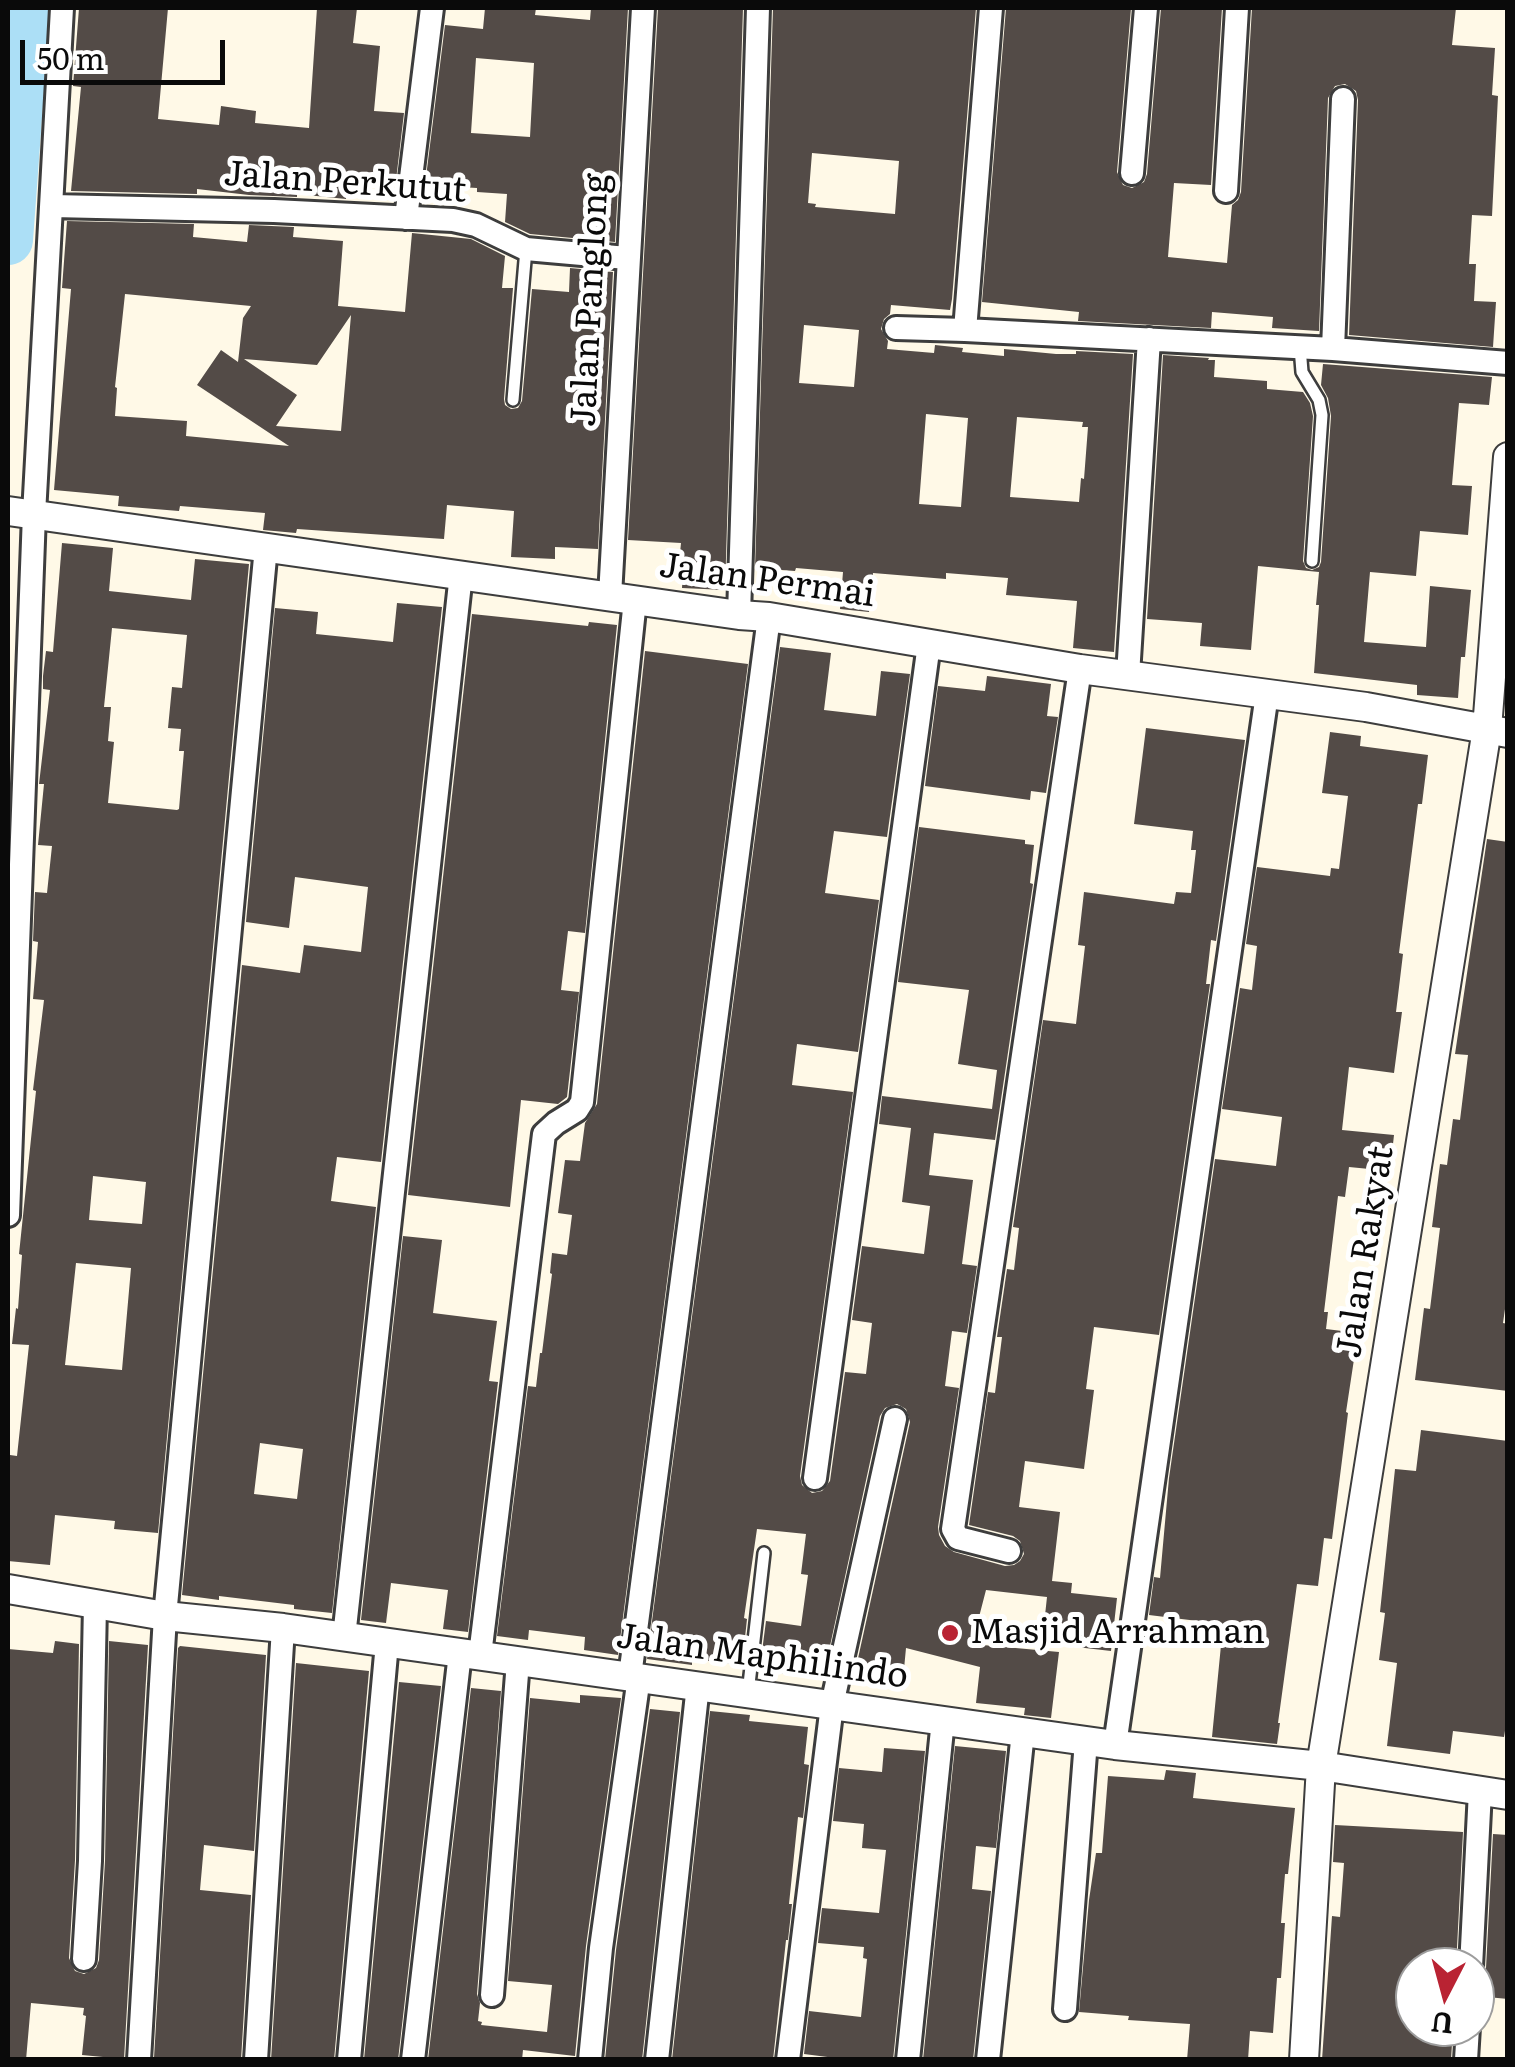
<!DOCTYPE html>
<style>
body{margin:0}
#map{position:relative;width:1515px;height:2067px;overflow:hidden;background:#fff9e7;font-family:Literata,serif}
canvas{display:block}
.frame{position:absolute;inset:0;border:10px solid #0a0a0a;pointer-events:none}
.north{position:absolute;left:1395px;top:1947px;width:100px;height:100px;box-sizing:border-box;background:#fff;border:2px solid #9d9d9d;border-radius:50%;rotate:186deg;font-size:28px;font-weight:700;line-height:40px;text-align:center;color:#0a0a0a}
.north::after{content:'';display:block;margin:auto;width:35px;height:45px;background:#b92333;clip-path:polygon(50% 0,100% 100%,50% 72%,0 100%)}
.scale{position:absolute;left:20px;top:40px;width:205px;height:45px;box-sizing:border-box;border:5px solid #0a0a0a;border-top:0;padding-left:12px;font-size:30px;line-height:35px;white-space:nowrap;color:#0a0a0a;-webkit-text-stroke:8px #fff;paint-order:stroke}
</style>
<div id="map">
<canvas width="1515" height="2067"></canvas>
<div class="frame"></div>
<div class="north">U</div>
<div class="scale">50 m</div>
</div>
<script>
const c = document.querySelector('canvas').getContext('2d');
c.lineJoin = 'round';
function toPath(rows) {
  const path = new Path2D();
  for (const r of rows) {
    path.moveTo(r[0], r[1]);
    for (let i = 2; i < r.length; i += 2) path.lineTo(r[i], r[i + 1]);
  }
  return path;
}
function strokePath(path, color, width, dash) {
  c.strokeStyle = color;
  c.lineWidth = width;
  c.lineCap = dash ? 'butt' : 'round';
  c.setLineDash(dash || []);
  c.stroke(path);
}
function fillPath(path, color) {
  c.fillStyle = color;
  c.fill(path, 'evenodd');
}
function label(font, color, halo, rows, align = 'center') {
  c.font = font + ' Literata,serif';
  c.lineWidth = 10;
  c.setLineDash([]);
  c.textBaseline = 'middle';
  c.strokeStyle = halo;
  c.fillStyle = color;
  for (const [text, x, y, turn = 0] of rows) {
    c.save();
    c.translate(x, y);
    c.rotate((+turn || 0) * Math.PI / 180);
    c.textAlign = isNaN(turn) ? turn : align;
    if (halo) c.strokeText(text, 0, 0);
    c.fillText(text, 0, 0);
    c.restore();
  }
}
strokePath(toPath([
 [8,240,25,8]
]), '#acdff6', 50);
fillPath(toPath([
 [79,8,168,8,158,119,219,125,221,106,256,111,255,123,309,128,317,8,357,8,353,43,380,46,374,111,404,113,396,180,348,176,346,199,297,194,297,197,249,195,197,189,197,194,71,191,81,87,73,86],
 [485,8,536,8,535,15,590,20,591,8,628,8,615,242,530,234,505,222,507,194,477,192,477,188,425,185,445,25,483,29],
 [476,58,534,63,530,137,471,133],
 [658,8,743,8,725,590,682,588,684,554,680,553,681,543,628,540],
 [773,8,976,8,952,299,950,310,891,305,890,314,884,319,881,329,888,341,887,349,934,353,935,345,963,348,962,352,1004,356,1004,349,1056,354,1076,354,1076,351,1133,354,1114,652,1073,648,1077,601,1006,595,1008,578,946,573,946,579,873,573,869,612,840,609,843,572,796,568,795,571,755,568],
 [812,153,899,161,895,214,815,207,816,204,808,203],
 [804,325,859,330,854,387,799,383],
 [926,414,968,418,961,507,919,504],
 [1017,417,1083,422,1082,427,1088,427,1084,479,1081,478,1079,502,1010,497],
 [1006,8,1131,8,1117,172,1123,185,1132,188,1144,182,1147,174,1161,8,1222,8,1211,185,1174,183,1168,257,1227,263,1232,205,1238,200,1241,192,1252,8,1354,9,1354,8,1456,8,1452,45,1495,48,1492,95,1498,96,1492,216,1472,215,1469,264,1476,264,1474,301,1496,302,1493,347,1349,335,1358,100,1356,91,1345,84,1335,86,1328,98,1319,331,1272,328,1273,317,1212,312,1211,328,1078,321,1079,312,982,302],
 [67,221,194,224,193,237,247,242,249,225,294,227,293,237,343,241,338,306,405,312,412,233,471,239,505,256,502,288,513,288,504,399,505,405,511,409,518,408,522,401,532,289,569,292,570,268,613,272,598,549,555,547,555,559,511,557,514,511,447,505,444,539,297,529,296,533,263,530,265,513,180,506,179,511,118,506,119,496,54,490,71,289,62,288],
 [125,294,251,306,243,318,238,362,221,350,197,385,289,446,186,436,187,421,115,416,117,388,115,387],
 [351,315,341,431,276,426,297,395,244,359,317,365],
 [1163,355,1209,358,1208,360,1215,360,1214,377,1267,381,1267,389,1303,392,1310,403,1313,416,1303,561,1306,568,1312,570,1319,567,1321,562,1331,416,1328,398,1321,385,1323,364,1492,377,1489,405,1459,403,1452,485,1472,486,1468,535,1420,531,1416,576,1370,572,1364,642,1426,647,1430,586,1471,590,1465,657,1461,657,1458,698,1417,695,1417,685,1314,673,1319,605,1316,605,1319,572,1258,566,1251,650,1200,646,1202,623,1147,619],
 [62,543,113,548,109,591,191,600,195,559,249,564,158,1533,114,1529,115,1521,55,1515,50,1565,8,1561,10,1511,8,1511,8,1480,10,1455,17,1456,29,1345,12,1344,16,1308,18,1309,22,1255,19,1254,36,1091,33,1090,44,1000,33,999,38,942,33,941,35,892,47,893,52,846,38,845,44,784,39,784,50,690,43,689,43,676,46,651,53,652],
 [112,628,187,635,182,688,172,687,168,728,181,729,179,751,184,751,179,809,177,810,108,803,114,742,108,741,111,707,104,707],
 [93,1176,146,1182,142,1224,89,1220],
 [76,1263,131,1268,122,1370,65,1365],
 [397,603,442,607,381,1162,337,1157,331,1201,376,1207,332,1613,294,1609,294,1605,219,1596,219,1600,182,1595,242,965,300,973,304,945,361,952,368,887,295,877,289,928,246,922,275,608,318,612,316,634,393,642],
 [260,1443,303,1449,297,1499,254,1494],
 [472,614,588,626,589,622,617,625,585,933,568,931,561,990,579,992,567,1097,558,1104,521,1100,510,1207,408,1195],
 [780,647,831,653,824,710,876,716,881,671,910,674,887,837,834,831,825,893,879,900,858,1052,797,1044,792,1085,853,1092,800,1476,802,1485,812,1493,822,1491,830,1481,845,1372,866,1374,872,1323,852,1320,862,1246,924,1254,930,1206,902,1202,911,1128,879,1124,882,1096,992,1109,997,1070,958,1064,969,990,898,982,919,827,1025,840,1025,844,1034,845,1030,883,1033,884,995,1140,934,1133,929,1175,973,1180,962,1264,977,1266,967,1333,952,1331,945,1386,959,1388,938,1527,939,1535,945,1546,954,1552,1005,1566,1014,1565,1020,1561,1024,1554,1020,1541,1013,1536,969,1525,988,1392,995,1393,1002,1337,997,1337,1007,1269,1014,1270,1019,1228,1013,1227,1043,1020,1076,1024,1085,946,1078,945,1084,892,1174,904,1176,892,1191,893,1196,850,1191,850,1193,831,1134,824,1146,728,1245,740,1216,941,1211,940,1206,984,1210,984,1159,1335,1094,1327,1086,1389,1094,1390,1084,1469,1025,1461,1019,1507,1060,1512,1052,1581,1072,1583,1071,1593,1117,1598,1111,1651,1042,1643,1047,1597,986,1590,972,1644,1059,1652,1051,1718,1024,1715,1025,1708,976,1703,980,1667,906,1648,904,1669,857,1663,910,1422,906,1409,897,1404,885,1408,880,1416,823,1678,763,1671,763,1667,760,1667,766,1621,801,1626,808,1575,801,1574,806,1534,757,1529,744,1618,747,1619,742,1665,692,1659,692,1665,647,1659],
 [645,651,748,664,618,1655,584,1650,585,1637,529,1630,528,1640,497,1636,528,1386,536,1387,540,1353,542,1353,552,1274,550,1273,552,1253,567,1255,572,1215,558,1213,565,1160,580,1161,585,1123,597,1104],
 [987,676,1051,684,1047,716,1058,717,1046,793,1031,791,1030,800,925,786,938,686,985,691],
 [1330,732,1361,736,1360,746,1428,755,1422,804,1418,804,1399,953,1403,954,1396,1012,1402,1012,1394,1073,1349,1067,1342,1130,1394,1135,1390,1171,1349,1167,1345,1197,1338,1196,1324,1312,1328,1312,1326,1329,1358,1333,1346,1412,1348,1413,1332,1539,1324,1538,1318,1586,1297,1584,1278,1723,1280,1723,1277,1744,1212,1737,1222,1635,1212,1634,1214,1623,1149,1615,1154,1577,1160,1578,1169,1478,1215,1159,1276,1166,1282,1117,1222,1109,1240,988,1252,990,1257,946,1246,944,1257,867,1330,876,1331,868,1339,869,1348,796,1322,793],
 [1487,839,1508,842,1508,1231,1505,1256,1508,1256,1508,1288,1503,1323,1508,1324,1508,1391,1415,1380,1424,1308,1430,1309,1440,1228,1432,1227,1440,1164,1447,1165,1453,1119,1460,1120,1468,1055,1455,1054],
 [403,1236,442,1240,433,1313,497,1321,489,1381,498,1382,468,1632,443,1629,448,1590,391,1583,386,1623,361,1620],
 [1421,1430,1508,1441,1508,1712,1504,1737,1453,1731,1450,1754,1387,1746,1397,1663,1379,1660,1385,1613,1380,1612,1395,1469,1416,1471],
 [55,1641,79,1644,75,1860,69,1958,75,1971,84,1974,96,1968,99,1960,105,1861,109,1641,148,1645,124,2059,82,2055,86,2016,83,2015,84,2008,31,2003,26,2060,8,2060,8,1649,53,1653],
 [180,1646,266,1655,254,1851,204,1845,200,1890,251,1895,241,2060,154,2058,178,1648],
 [296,1663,369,1671,334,2060,271,2060],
 [399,1682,441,1686,398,2060,364,2060],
 [471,1688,501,1691,477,1994,480,2003,478,2021,482,2022,481,2025,547,2032,552,1985,508,1981,530,1698,580,1703,580,1695,621,1698,586,1946,575,2056,523,2050,522,2060,428,2060],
 [650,1709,680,1712,642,2060,605,2060,616,1950],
 [710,1711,750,1715,749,1721,808,1727,804,1764,809,1765,803,1818,798,1817,789,1904,792,1904,788,1940,786,1940,773,2060,672,2060],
 [955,1746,1006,1751,996,1848,976,1846,972,1889,991,1891,973,2060,923,2060],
 [884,1748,925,1751,893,2060,851,2060,804,2054,809,2011,861,2017,867,1959,863,1958,864,1947,818,1943,822,1908,879,1913,886,1850,862,1848,864,1824,833,1821,839,1768,882,1772],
 [1166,1770,1196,1773,1193,1798,1295,1808,1288,1874,1285,1874,1281,1923,1285,1923,1281,1978,1277,1978,1273,2033,1250,2031,1248,2060,1187,2060,1190,2024,1128,2020,1129,2016,1079,2012,1089,1900,1096,1853,1102,1853,1108,1776,1164,1780],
 [1335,1825,1463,1832,1456,1967,1415,1967,1415,2027,1453,2027,1451,2060,1322,2060,1332,1916,1340,1917,1344,1863,1333,1862],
 [1493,1834,1508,1835,1508,1999,1477,1996,1478,1980,1484,1974,1486,1968]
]), '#534b47');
const service = toPath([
 [1300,347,1302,372,1319,400,1322,415,1312,561],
 [513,400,526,249],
 [748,1693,764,1553]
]);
const minor = toPath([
 [1132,173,1146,8],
 [1226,191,1237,8],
 [53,206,274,211,453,220,476,225,526,249,627,258],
 [406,218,432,8],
 [896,328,965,330,1333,349,1508,363],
 [965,330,991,8],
 [1333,349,1343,99],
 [610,596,643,8],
 [739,615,758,8],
 [1128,675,1149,339],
 [8,1215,34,514,62,8],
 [815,1478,929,644],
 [1009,1551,958,1538,953,1529,1080,669],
 [344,1637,461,574],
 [480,1655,544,1134,556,1123,577,1110,582,1102,635,600],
 [630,1676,769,617],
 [1115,1745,1267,694],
 [84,1959,90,1861,95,1604],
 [1471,1967,1480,1791],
 [492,1995,518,1661],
 [1065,2009,1086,1741],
 [139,2060,165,1616,266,547],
 [256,2060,283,1628],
 [349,2060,387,1643],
 [413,2060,460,1653],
 [590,2060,601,1948,639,1677],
 [657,2060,698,1685],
 [788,2060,832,1705,895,1419],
 [908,2060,943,1720],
 [988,2060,1023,1732],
 [1466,2060,1468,2027]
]);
const tertiary = toPath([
 [8,511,739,615,769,617,1080,669,1366,707,1508,733],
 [8,1589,165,1616,283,1628,1115,1745,1321,1766,1508,1795],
 [1304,2060,1321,1766,1487,729,1508,457]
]);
strokePath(service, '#3d3d3d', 16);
strokePath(minor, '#3d3d3d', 28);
strokePath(tertiary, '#3d3d3d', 32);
strokePath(service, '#fff', 11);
strokePath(minor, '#fff', 22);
strokePath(tertiary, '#fff', 28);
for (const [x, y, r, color] of [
 [950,1633,10,"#b92333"]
]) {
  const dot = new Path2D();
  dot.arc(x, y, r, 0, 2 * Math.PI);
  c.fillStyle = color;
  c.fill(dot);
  strokePath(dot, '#fff', 4);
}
label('35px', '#0a0a0a', '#fff', [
 ["Jalan Perkutut",345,183,4],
 ["Jalan Panglong",591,300,-87],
 ["Jalan Permai",767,581,8],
 ["Jalan Rakyat",1366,1252,-81],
 ["Jalan Maphilindo",762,1657,8]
]);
label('35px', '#0a0a0a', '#fff', [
 ["Masjid Arrahman",970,1633]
], 'left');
</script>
